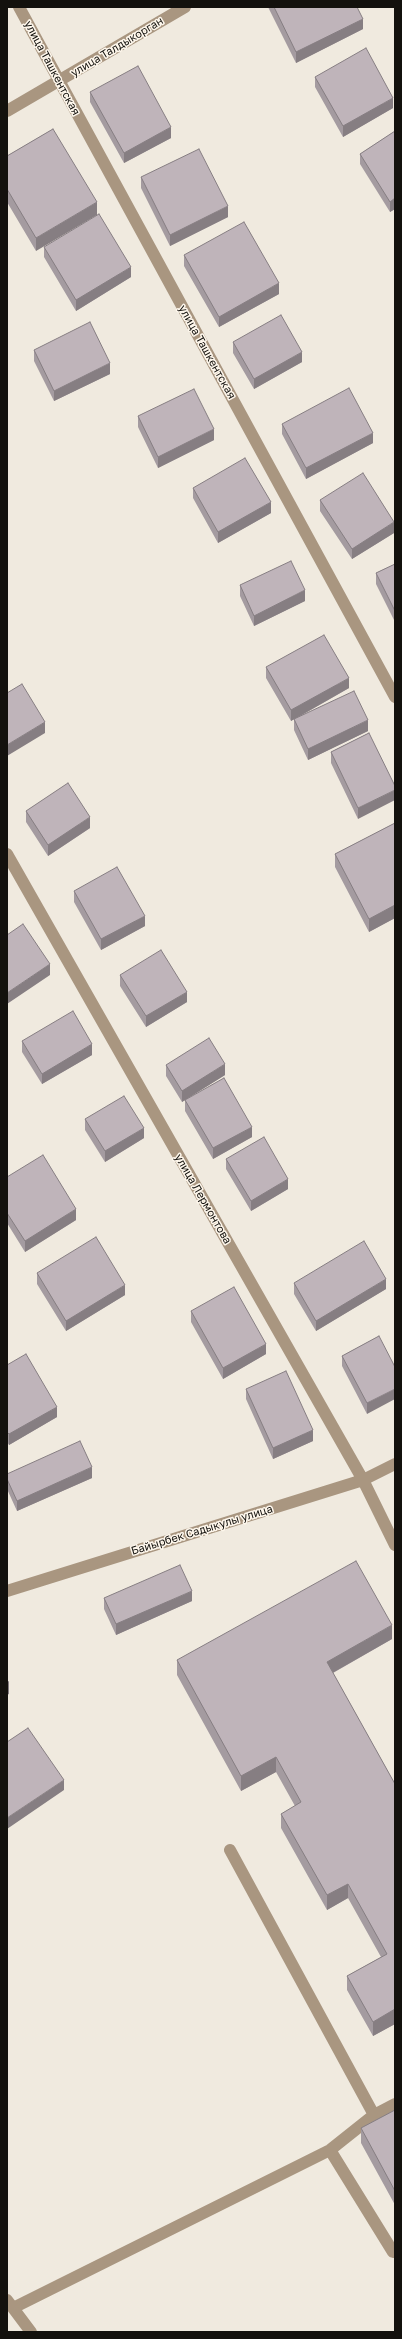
<!DOCTYPE html>
<meta charset="utf-8">
<style>
body{margin:0}
#map{position:relative;width:402px;height:2339px;overflow:hidden;background:#f0eadf;font-family:"Golos Text",sans-serif}
canvas{display:block}
.frame{position:absolute;inset:0;border:8px solid #13110d;pointer-events:none}
</style>
<div id="map">
<canvas width="402" height="2339"></canvas>
<div class="frame"></div>
</div>
<script>
const c = document.querySelector('canvas').getContext('2d');
c.lineJoin = 'round';
function toPath(rows) {
  const path = new Path2D();
  for (const r of rows) {
    path.moveTo(r[0], r[1]);
    for (let i = 2; i < r.length; i += 2) path.lineTo(r[i], r[i + 1]);
  }
  return path;
}
function strokePath(path, color, width, dash) {
  c.strokeStyle = color;
  c.lineWidth = width;
  c.lineCap = dash ? 'butt' : 'round';
  c.setLineDash(dash || []);
  c.stroke(path);
}
function fillPath(path, color) {
  c.fillStyle = color;
  c.fill(path, 'evenodd');
}
function label(font, color, halo, rows, align = 'center') {
  c.font = font + ' "Golos Text",sans-serif';
  c.lineWidth = 3;
  c.setLineDash([]);
  c.textBaseline = 'middle';
  c.strokeStyle = halo;
  c.fillStyle = color;
  for (const [text, x, y, turn = 0] of rows) {
    c.save();
    c.translate(x, y);
    c.rotate((+turn || 0) * Math.PI / 180);
    c.textAlign = isNaN(turn) ? turn : align;
    if (halo) c.strokeText(text, 0, 0);
    c.fillText(text, 0, 0);
    c.restore();
  }
}
strokePath(toPath([
 [19,7,395,697],
 [7,111,185,7],
 [7,854,363,1480,395,1545],
 [7,1591,363,1480,395,1464],
 [230,1850,374,2115],
 [330,2150,393,2252,395,2252],
 [7,2300,31,2332],
 [13,2308,330,2150,374,2115,395,2104]
]), '#a99680', 12);
fillPath(toPath([
 [268,7,357,7,363,29,296,63],
 [315,77,393,108,343,137,315,87],
 [90,92,171,138,124,163,90,102],
 [53,129,36,251,7,202,7,156],
 [395,131,395,209,390,212,360,164,360,154],
 [141,177,228,217,170,246,141,188],
 [395,236,395,249,394,247,394,237],
 [44,247,131,277,76,311,44,257],
 [184,255,279,294,219,327,184,266],
 [233,342,302,362,254,389,233,353],
 [34,350,110,374,54,401,34,361],
 [138,416,214,440,158,468,138,427],
 [282,424,373,443,306,479,282,434],
 [193,488,271,513,218,543,193,498],
 [320,500,394,533,352,559,320,511],
 [395,564,395,622,376,584,376,573],
 [240,585,305,601,254,626,240,596],
 [266,667,349,688,297,718,368,731,308,760,294,730,294,719,291,721,266,678],
 [369,733,358,819,331,763,331,752],
 [26,811,90,828,48,856,26,822],
 [395,823,395,918,369,932,335,867,335,854],
 [74,891,145,926,101,950,74,902],
 [120,975,187,1002,146,1027,120,986],
 [22,1041,92,1055,42,1084,22,1052],
 [166,1065,225,1075,182,1102,166,1076],
 [185,1100,252,1137,213,1159,185,1111],
 [85,1119,144,1138,105,1162,85,1130],
 [226,1159,288,1189,251,1211,226,1169],
 [7,1177,76,1220,25,1252,7,1223],
 [37,1273,125,1295,66,1331,37,1284],
 [294,1283,386,1289,316,1331,294,1294],
 [191,1311,266,1354,223,1379,191,1322],
 [379,1336,367,1414,342,1366,342,1356],
 [7,1365,57,1417,9,1445,7,1442],
 [246,1389,313,1441,273,1459,246,1399],
 [92,1478,17,1511,7,1489,7,1479],
 [104,1598,192,1601,116,1635,104,1609],
 [392,1639,333,1673,395,1784,395,2024,373,2036,347,1990,347,1976,381,1957,348,1898,327,1910,281,1828,281,1814,295,1806,276,1772,241,1791,177,1675,177,1660],
 [395,2110,395,2205,361,2143,361,2128]
]), '#a49ba0');
fillPath(toPath([
 [363,19,363,29,296,63,296,52],
 [393,98,393,108,343,137,343,126],
 [171,127,171,138,124,163,124,153],
 [395,198,395,209,390,212,390,202],
 [97,202,97,215,36,251,36,238],
 [228,206,228,217,170,246,170,235],
 [131,267,131,277,76,311,76,300],
 [279,283,279,294,219,327,219,317],
 [302,352,302,362,254,389,254,379],
 [110,363,110,374,54,401,54,391],
 [214,429,214,440,158,468,158,457],
 [373,433,373,443,306,479,306,468],
 [271,502,271,513,218,543,218,532],
 [394,522,394,533,352,559,352,549],
 [305,590,305,601,254,626,254,616],
 [349,678,349,688,291,721,291,710],
 [368,720,368,731,308,760,308,749],
 [45,722,45,733,7,756,7,745],
 [395,790,395,800,358,819,358,808],
 [90,817,90,828,48,856,48,845],
 [395,905,395,918,369,932,369,919],
 [145,916,145,926,101,950,101,939],
 [50,964,50,975,7,1004,7,993],
 [187,992,187,1002,146,1027,146,1016],
 [92,1044,92,1055,42,1084,42,1074],
 [225,1064,225,1075,182,1102,182,1091],
 [252,1127,252,1137,213,1159,213,1148],
 [144,1128,144,1138,105,1162,105,1151],
 [288,1179,288,1189,251,1211,251,1201],
 [76,1209,76,1220,25,1252,25,1241],
 [386,1279,386,1289,316,1331,316,1321],
 [125,1285,125,1295,66,1331,66,1321],
 [266,1344,266,1354,223,1379,223,1368],
 [395,1389,395,1399,367,1414,367,1403],
 [57,1407,57,1417,9,1445,9,1434],
 [313,1430,313,1441,273,1459,273,1448],
 [92,1467,92,1478,17,1511,17,1501],
 [192,1591,192,1601,116,1635,116,1624],
 [392,1625,392,1639,327,1676,327,1662],
 [9,1681,9,1694,7,1695,7,1682],
 [276,1757,276,1772,241,1791,241,1776],
 [64,1780,64,1790,7,1829,7,1818],
 [348,1884,348,1898,327,1910,327,1895],
 [395,2009,395,2024,373,2036,373,2022]
]), '#867e82');
const building = toPath([
 [274,7,357,7,363,19,296,52,274,7],
 [366,48,393,98,343,126,315,77,366,48],
 [138,66,171,127,124,153,90,92,138,66],
 [53,129,97,202,36,238,7,189,7,156,53,129],
 [395,131,395,198,390,202,360,154,395,131],
 [199,149,228,206,170,235,141,177,199,149],
 [99,214,131,267,76,300,44,247,99,214],
 [244,222,279,283,219,317,184,255,244,222],
 [281,315,302,352,254,379,233,342,281,315],
 [90,322,110,363,54,391,34,350,90,322],
 [349,388,373,433,306,468,282,424,349,388],
 [194,389,214,429,158,457,138,416,194,389],
 [245,458,271,502,218,532,193,488,245,458],
 [363,473,394,522,352,549,320,500,363,473],
 [291,561,305,590,254,616,240,585,291,561],
 [395,564,395,611,376,573,395,564],
 [324,635,349,678,291,710,266,667,324,635],
 [22,684,45,722,7,745,7,693,22,684],
 [354,691,368,720,308,749,294,719,354,691],
 [369,733,395,786,395,790,358,808,331,752,369,733],
 [68,783,90,817,48,845,26,811,68,783],
 [395,823,395,905,369,919,335,854,395,823],
 [117,867,145,916,101,939,74,891,117,867],
 [23,924,50,964,7,993,7,935,23,924],
 [161,950,187,992,146,1016,120,975,161,950],
 [73,1011,92,1044,42,1074,22,1041,73,1011],
 [209,1038,225,1064,182,1091,166,1065,209,1038],
 [224,1078,252,1127,213,1148,185,1100,224,1078],
 [124,1096,144,1128,105,1151,85,1119,124,1096],
 [264,1137,288,1179,251,1201,226,1159,264,1137],
 [43,1155,76,1209,25,1241,7,1213,7,1177,43,1155],
 [96,1237,125,1285,66,1321,37,1273,96,1237],
 [364,1241,386,1279,316,1321,294,1283,364,1241],
 [234,1287,266,1344,223,1368,191,1311,234,1287],
 [379,1336,395,1367,395,1389,367,1403,342,1356,379,1336],
 [26,1354,57,1407,9,1434,7,1432,7,1365,26,1354],
 [286,1371,313,1430,273,1448,246,1389,286,1371],
 [80,1441,92,1467,17,1501,7,1479,7,1474,80,1441],
 [356,1561,392,1625,327,1662,395,1784,395,2009,373,2022,347,1976,387,1954,348,1884,327,1895,281,1814,301,1802,276,1757,241,1776,177,1660,356,1561],
 [180,1565,192,1591,116,1624,104,1598,180,1565],
 [28,1728,64,1780,7,1818,7,1742,28,1728],
 [395,2110,395,2191,361,2128,395,2110]
]);
fillPath(building, '#bfb4ba');
strokePath(building, '#867e82', 1);
label('11px', '#13110d', '#fef7ec', [
 ["улица Талдыкорган",117,47,-31],
 ["улица Ташкентская",52,68,62],
 ["улица Ташкентская",207,352,61],
 ["улица Лермонтова",203,1199,60],
 ["Байырбек Садыкулы улица",202,1530,-17]
]);
</script>
